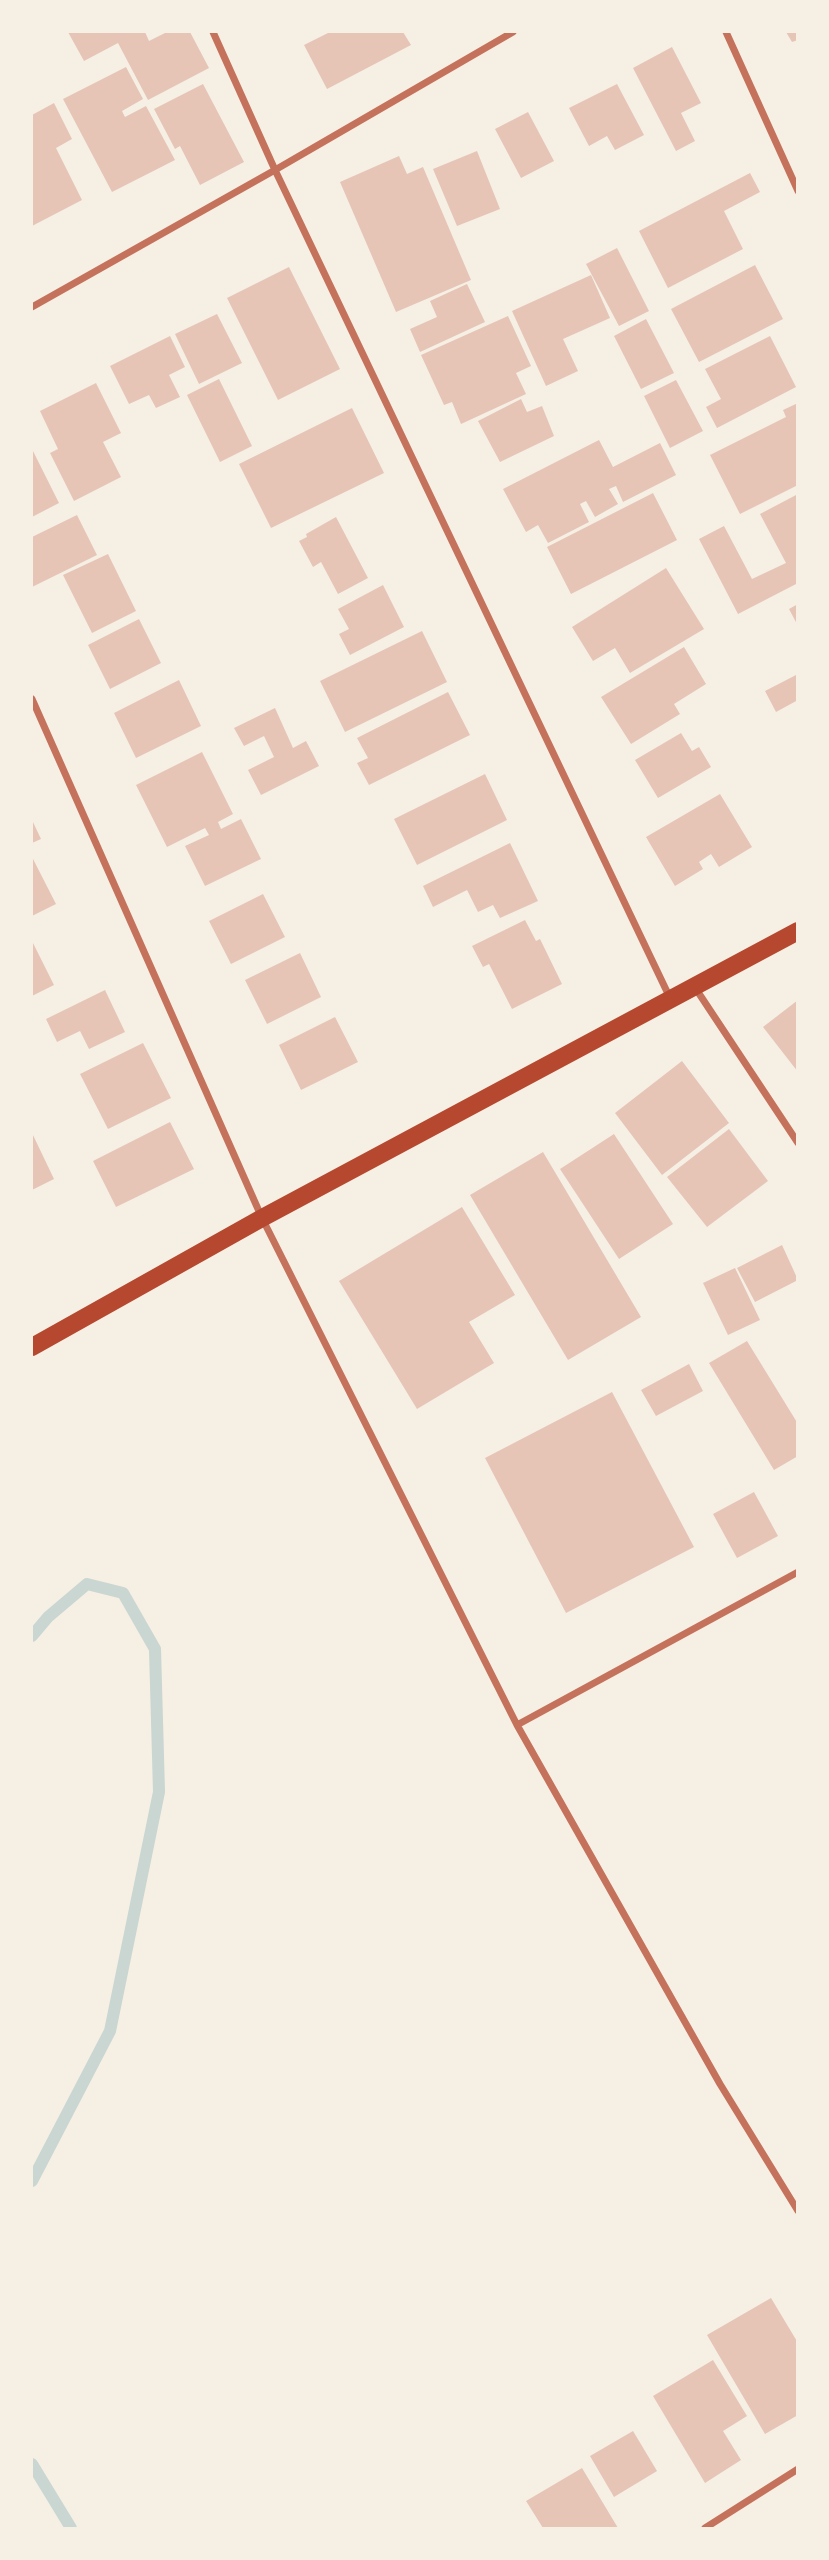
<!DOCTYPE html>
<style>
body{margin:0}
#map{position:relative;width:829px;height:2560px;overflow:hidden;background:#f6efe4;font-family:"Sofia Sans Condensed",sans-serif}
canvas{display:block}
.frame{position:absolute;inset:0;border:33px solid #f6efe4;pointer-events:none}
</style>
<div id="map">
<canvas width="829" height="2560"></canvas>
<div class="frame"></div>
</div>
<script>
const c = document.querySelector('canvas').getContext('2d');
c.lineJoin = 'round';
function toPath(rows) {
  const path = new Path2D();
  for (const r of rows) {
    path.moveTo(r[0], r[1]);
    for (let i = 2; i < r.length; i += 2) path.lineTo(r[i], r[i + 1]);
  }
  return path;
}
function strokePath(path, color, width, dash) {
  c.strokeStyle = color;
  c.lineWidth = width;
  c.lineCap = dash ? 'butt' : 'round';
  c.setLineDash(dash || []);
  c.stroke(path);
}
function fillPath(path, color) {
  c.fillStyle = color;
  c.fill(path, 'evenodd');
}
strokePath(toPath([
 [32,1636,48,1617,87,1584,123,1593,155,1649,159,1792,110,2031,32,2181],
 [32,2464,71,2528]
]), '#c9d6d2', 12);
fillPath(toPath([
 [68,32,145,32,149,41,167,32,190,32,209,68,148,100,118,43,84,61],
 [330,32,403,32,411,45,327,89,304,45],
 [786,32,798,32,798,40,792,42],
 [672,47,701,103,681,113,695,141,676,151,633,68],
 [126,67,143,99,122,111,125,117,146,106,175,160,112,192,63,99],
 [203,84,244,162,200,185,180,146,175,149,154,109],
 [617,84,644,135,615,150,607,136,589,146,569,108],
 [54,103,72,139,56,148,82,200,32,226,32,115],
 [528,112,554,161,521,178,495,129],
 [477,151,500,209,457,226,433,169],
 [399,156,407,174,423,167,471,280,396,312,340,182],
 [750,173,760,192,724,211,743,249,668,288,639,231],
 [617,248,649,311,619,326,586,264],
 [755,265,783,319,699,362,671,309],
 [289,267,340,369,278,400,227,298],
 [591,275,610,318,563,339,578,371,546,386,512,311],
 [467,284,485,322,420,352,410,329,437,317,430,301],
 [217,314,242,363,199,384,175,334],
 [508,316,531,366,516,373,526,394,461,424,452,402,444,405,421,355],
 [646,319,674,373,641,389,614,336],
 [170,336,185,367,169,375,180,397,156,408,149,395,129,404,110,366],
 [770,336,796,387,717,428,706,407,721,399,705,369],
 [219,379,252,446,220,462,187,395],
 [676,380,703,431,670,448,644,396],
 [96,383,121,433,103,442,121,477,74,501,50,453,58,449,40,411],
 [521,399,527,412,542,406,554,436,500,462,478,421],
 [798,403,798,485,740,514,710,455,786,417,783,410],
 [352,408,384,473,271,528,239,464],
 [599,440,613,467,660,443,676,475,623,502,616,486,609,489,618,504,595,517,586,501,580,504,589,522,548,543,538,525,526,532,503,489],
 [32,449,59,503,32,517],
 [653,493,677,540,571,594,547,547],
 [798,494,798,583,738,614,699,539,724,526,752,579,786,563,760,514],
 [77,515,97,555,32,587,32,537],
 [336,517,368,578,338,594,321,562,313,567,299,541,307,537,306,534],
 [108,554,136,611,92,633,63,575],
 [666,568,704,629,630,673,615,648,593,661,572,627],
 [383,585,404,627,350,655,339,634,349,629,338,609],
 [798,604,798,626,789,609],
 [139,619,161,663,110,689,88,645],
 [422,631,447,682,345,732,320,681],
 [684,647,706,684,674,704,680,714,631,744,601,697],
 [798,674,798,700,776,712,765,691],
 [179,680,201,726,136,758,114,713],
 [448,692,470,735,369,785,357,763,368,758,357,738],
 [275,708,293,748,306,741,319,766,261,795,248,770,274,757,264,736,244,746,234,728],
 [681,733,692,751,699,747,711,767,658,798,635,760],
 [202,752,233,814,218,822,221,829,241,819,261,859,205,886,185,846,209,835,205,828,167,847,136,785],
 [485,774,507,820,417,865,394,819],
 [720,794,752,847,719,867,711,854,699,862,703,869,675,886,646,837],
 [32,820,41,839,32,843],
 [510,843,538,901,500,918,493,905,478,912,467,890,433,907,423,886],
 [32,857,56,904,32,916],
 [263,894,285,937,231,964,209,921],
 [525,920,536,941,540,939,562,984,512,1009,489,964,483,967,472,946],
 [32,941,54,985,32,996],
 [300,953,321,997,267,1024,245,980],
 [105,990,125,1032,89,1049,80,1031,57,1042,46,1019],
 [798,1000,798,1072,763,1027],
 [335,1017,358,1062,301,1090,279,1045],
 [143,1043,171,1098,108,1129,80,1074],
 [682,1061,729,1123,662,1175,615,1113],
 [170,1122,194,1169,116,1207,93,1161],
 [729,1129,768,1181,707,1227,667,1177],
 [32,1133,54,1179,32,1190],
 [614,1134,673,1224,619,1259,560,1169],
 [543,1152,641,1317,568,1360,470,1195],
 [462,1207,515,1295,469,1322,494,1363,417,1409,339,1281],
 [782,1245,798,1280,755,1302,737,1268],
 [735,1268,760,1320,728,1335,703,1283],
 [747,1341,798,1424,798,1456,774,1470,709,1363],
 [689,1364,703,1391,656,1416,641,1390],
 [612,1392,694,1547,566,1613,485,1458],
 [754,1492,778,1536,737,1558,713,1514],
 [771,2298,798,2343,798,2415,765,2434,707,2335],
 [713,2360,747,2416,723,2431,741,2460,705,2483,653,2396],
 [633,2431,657,2471,614,2497,590,2456],
 [582,2468,618,2528,543,2528,526,2501]
]), '#e6c5b7');
strokePath(toPath([
 [213,32,275,170,670,998],
 [726,32,798,191],
 [32,307,275,170,513,32],
 [32,699,262,1218,517,1725,720,2084,798,2211],
 [694,986,798,1143],
 [517,1725,798,1572],
 [705,2528,798,2469]
]), '#c5725c', 7);
strokePath(toPath([
 [32,1347,262,1218,798,931]
]), '#b5482f', 18);
</script>
